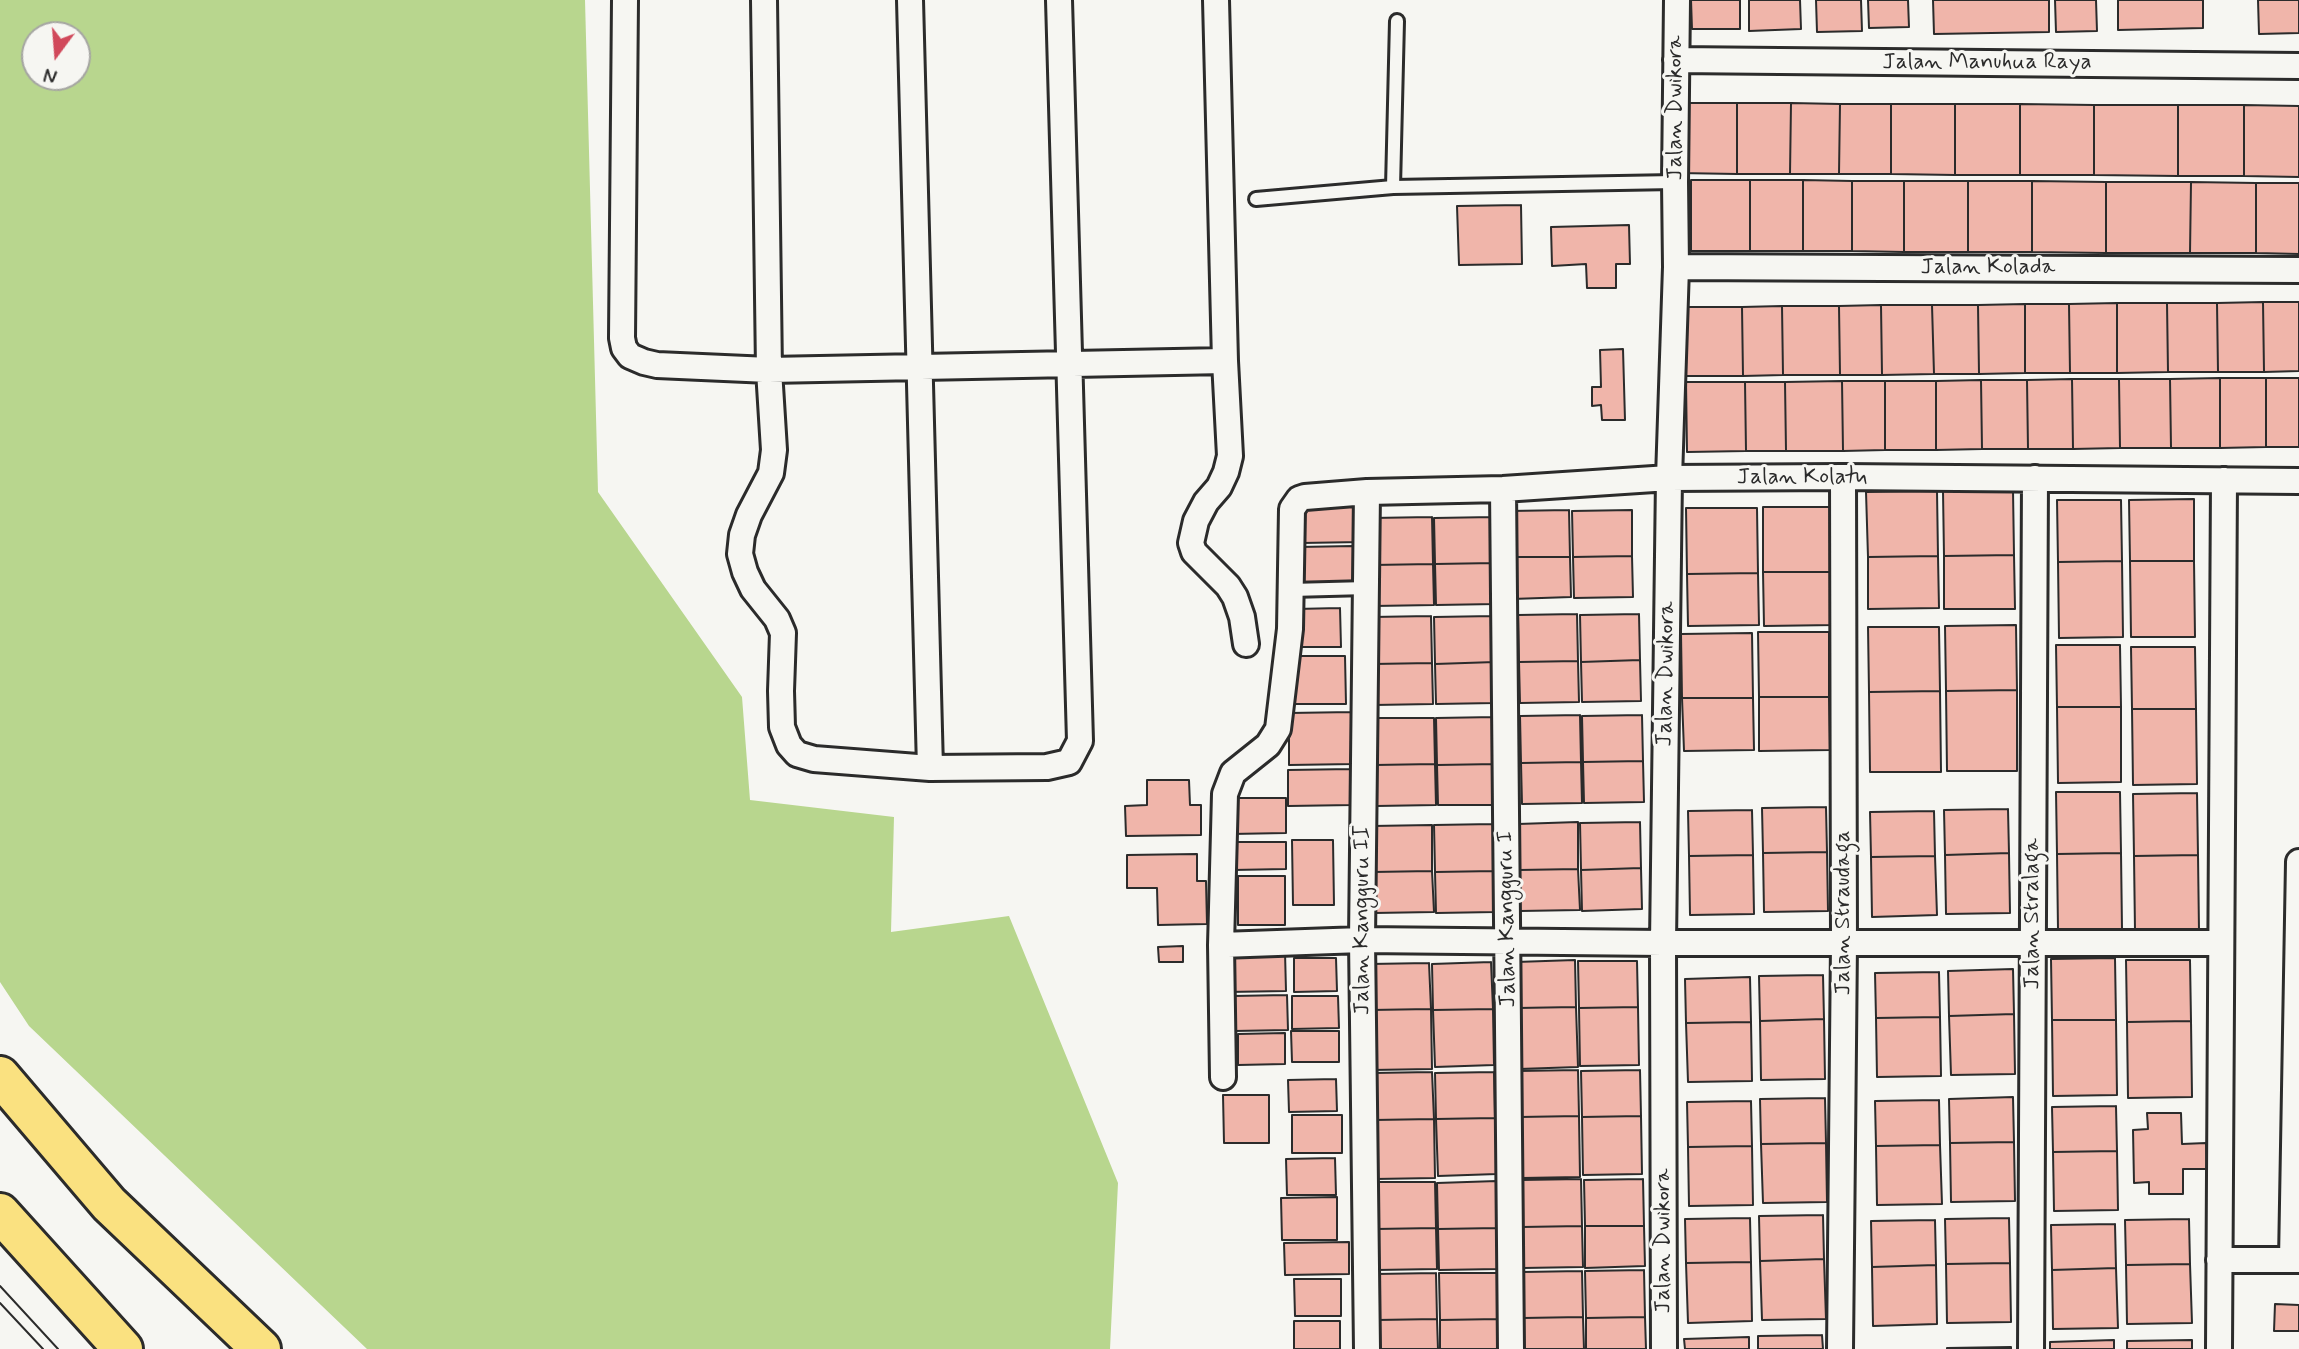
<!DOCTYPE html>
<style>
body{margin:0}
#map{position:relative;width:2299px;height:1349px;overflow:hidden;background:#f6f6f2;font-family:Mynerve,sans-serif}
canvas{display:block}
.north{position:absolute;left:21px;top:21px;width:70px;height:70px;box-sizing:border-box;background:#f6f6f2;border:2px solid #a5a5a2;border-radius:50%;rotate:196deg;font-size:19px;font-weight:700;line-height:28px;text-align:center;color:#2b2b2b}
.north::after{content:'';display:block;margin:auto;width:24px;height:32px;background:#d1495b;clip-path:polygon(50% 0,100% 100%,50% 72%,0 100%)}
</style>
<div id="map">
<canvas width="2299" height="1349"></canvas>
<div class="north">N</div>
</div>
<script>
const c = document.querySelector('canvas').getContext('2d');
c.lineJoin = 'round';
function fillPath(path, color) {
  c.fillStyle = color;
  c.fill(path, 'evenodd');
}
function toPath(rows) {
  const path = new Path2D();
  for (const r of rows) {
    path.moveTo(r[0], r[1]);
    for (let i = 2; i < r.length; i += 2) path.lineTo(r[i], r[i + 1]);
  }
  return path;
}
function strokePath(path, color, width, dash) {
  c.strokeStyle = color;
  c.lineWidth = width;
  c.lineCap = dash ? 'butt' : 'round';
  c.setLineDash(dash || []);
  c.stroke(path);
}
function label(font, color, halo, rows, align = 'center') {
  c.font = font + ' Mynerve,sans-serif';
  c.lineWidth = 6;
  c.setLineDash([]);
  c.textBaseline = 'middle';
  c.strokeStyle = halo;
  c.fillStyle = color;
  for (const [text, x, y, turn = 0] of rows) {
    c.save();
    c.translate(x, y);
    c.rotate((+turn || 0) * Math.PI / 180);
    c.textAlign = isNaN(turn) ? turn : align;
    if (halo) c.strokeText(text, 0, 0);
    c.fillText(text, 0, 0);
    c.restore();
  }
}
fillPath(toPath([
 [0,0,585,0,598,492,742,697,750,800,894,817,891,932,1009,916,1118,1183,1110,1349,367,1349,29,1026,0,982],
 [35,35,77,35,77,77,35,77]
]), '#b8d68e');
const building = toPath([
 [1691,0,1740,0,1740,29,1692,29,1691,0],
 [1749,0,1800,0,1801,29,1749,31,1749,0],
 [1816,0,1861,0,1862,31,1817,32,1816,0],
 [1868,0,1908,0,1909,27,1869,28,1868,0],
 [1933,0,2049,0,2049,32,1934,34,1933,0],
 [2055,0,2096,0,2097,31,2056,32,2055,0],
 [2118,0,2203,0,2203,28,2118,30,2118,0],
 [2258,0,2299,0,2299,33,2259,34,2258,0],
 [1678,103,1737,103,1737,174,1678,173,1678,103],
 [1737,103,1791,103,1790,174,1737,174,1737,103],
 [1791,103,1840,104,1839,174,1790,174,1791,103],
 [1840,104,1891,104,1891,174,1839,174,1840,104],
 [1891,104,1955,104,1955,175,1891,174,1891,104],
 [1955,104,2020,104,2020,175,1955,175,1955,104],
 [2020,104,2094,105,2094,175,2020,175,2020,104],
 [2094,105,2178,105,2178,176,2094,175,2094,105],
 [2178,105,2244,105,2244,176,2178,176,2178,105],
 [2244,105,2299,106,2299,177,2244,176,2244,105],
 [1691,180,1750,180,1750,251,1691,251,1691,180],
 [1750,180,1803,180,1803,251,1750,251,1750,180],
 [1803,180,1852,181,1852,251,1803,251,1803,180],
 [1852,181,1904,181,1904,252,1852,251,1852,181],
 [1904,181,1968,181,1968,252,1904,252,1904,181],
 [1968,181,2032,181,2032,252,1968,252,1968,181],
 [2032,181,2106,182,2106,253,2032,252,2032,181],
 [2106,182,2191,182,2190,253,2106,253,2106,182],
 [2191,182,2256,183,2256,253,2190,253,2191,182],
 [2256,183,2299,183,2299,254,2256,253,2256,183],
 [1521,205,1522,264,1459,265,1457,206,1521,205],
 [1629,225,1630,264,1616,264,1616,288,1587,288,1586,264,1552,266,1551,227,1629,225],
 [2263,302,2299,302,2299,371,2264,372,2263,302],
 [2263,302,2264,372,2218,372,2217,303,2263,302],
 [2117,303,2117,373,2070,373,2069,304,2117,303],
 [2117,303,2167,303,2168,372,2117,373,2117,303],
 [2167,303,2217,303,2218,372,2168,372,2167,303],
 [2025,304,2025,373,1979,374,1978,305,2025,304],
 [2025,304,2069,304,2070,373,2025,373,2025,304],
 [1881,305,1932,305,1934,374,1882,375,1881,305],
 [1881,305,1882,375,1840,375,1839,306,1881,305],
 [1932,305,1978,305,1979,374,1934,374,1932,305],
 [1782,306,1783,375,1743,376,1742,307,1782,306],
 [1782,306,1839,306,1840,375,1783,375,1782,306],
 [1684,307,1742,307,1743,376,1684,376,1684,307],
 [1623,349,1625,420,1602,420,1601,405,1592,406,1592,387,1601,387,1600,350,1623,349],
 [2220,378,2220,448,2171,448,2170,379,2220,378],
 [2220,378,2266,378,2266,447,2220,448,2220,378],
 [2266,378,2299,378,2299,447,2266,447,2266,378],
 [2072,379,2073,449,2028,449,2027,380,2072,379],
 [2072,379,2119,379,2120,448,2073,449,2072,379],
 [2119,379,2170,379,2171,448,2120,448,2119,379],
 [1981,380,2027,380,2028,449,1982,449,1981,380],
 [1981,380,1982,449,1936,450,1936,381,1981,380],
 [1842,381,1843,451,1786,451,1785,382,1842,381],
 [1842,381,1885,381,1885,450,1843,451,1842,381],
 [1885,381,1936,381,1936,450,1885,450,1885,381],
 [1686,382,1745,382,1746,451,1687,452,1686,382],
 [1745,382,1785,382,1786,451,1746,451,1745,382],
 [2013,490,2014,555,1944,556,1943,491,2013,490],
 [1937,491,1938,556,1868,557,1866,492,1937,491],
 [2194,499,2194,561,2130,561,2129,500,2194,499],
 [2057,500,2121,500,2122,561,2058,562,2057,500],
 [1301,505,1362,505,1362,542,1301,543,1301,505],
 [1763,507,1834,507,1834,572,1763,572,1763,507],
 [1686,508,1757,508,1758,573,1687,574,1686,508],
 [1569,510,1570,557,1511,557,1510,511,1569,510],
 [1632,510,1632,556,1573,557,1572,511,1632,510],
 [1432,517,1433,564,1373,565,1372,518,1432,517],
 [1494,517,1495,563,1435,564,1434,518,1494,517],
 [1354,546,1354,585,1299,585,1298,547,1354,546],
 [2014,555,2015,609,1944,609,1944,556,2014,555],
 [1632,556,1633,597,1574,598,1573,557,1632,556],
 [1938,556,1939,608,1868,609,1868,557,1938,556],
 [1511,557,1570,557,1571,597,1512,599,1511,557],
 [2122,561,2123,637,2059,638,2058,562,2122,561],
 [2130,561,2194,561,2195,637,2131,637,2130,561],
 [1495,563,1496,604,1436,605,1435,564,1495,563],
 [1433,564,1434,605,1374,606,1373,565,1433,564],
 [1763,572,1834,572,1835,625,1764,626,1763,572],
 [1758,573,1759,625,1688,626,1687,574,1758,573],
 [1340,608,1341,647,1296,647,1296,609,1340,608],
 [1577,614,1578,661,1519,662,1518,615,1577,614],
 [1639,614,1640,660,1581,662,1580,615,1639,614],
 [1431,616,1432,663,1373,664,1372,617,1431,616],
 [1494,616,1495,662,1435,664,1434,617,1494,616],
 [2016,625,2017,690,1946,691,1945,626,2016,625],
 [1868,627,1939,627,1940,691,1869,692,1868,627],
 [1758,632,1829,632,1829,697,1759,697,1758,632],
 [1752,633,1753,698,1682,698,1681,634,1752,633],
 [2056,645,2120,645,2121,707,2057,707,2056,645],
 [2131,647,2195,647,2196,709,2132,709,2131,647],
 [1293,656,1345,656,1346,704,1293,704,1293,656],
 [1640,660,1641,701,1582,702,1581,662,1640,660],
 [1578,661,1579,702,1520,703,1519,662,1578,661],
 [1495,662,1495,703,1436,704,1435,664,1495,662],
 [1432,663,1433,704,1374,705,1373,664,1432,663],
 [2017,690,2017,771,1947,771,1946,691,2017,690],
 [1940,691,1941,772,1870,772,1869,692,1940,691],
 [1759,697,1829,697,1830,750,1759,751,1759,697],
 [1682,698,1753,698,1754,750,1684,751,1682,698],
 [2057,707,2121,707,2121,782,2058,783,2057,707],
 [2132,709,2196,709,2197,784,2133,785,2132,709],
 [1353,712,1354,764,1289,765,1289,713,1353,712],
 [1580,715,1581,762,1521,763,1520,716,1580,715],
 [1642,715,1643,761,1583,762,1582,716,1642,715],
 [1496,717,1497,764,1437,765,1436,718,1496,717],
 [1374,718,1434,718,1435,764,1375,765,1374,718],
 [1643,761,1644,802,1584,803,1583,762,1643,761],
 [1581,762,1582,803,1522,804,1521,763,1581,762],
 [1435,764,1436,805,1376,806,1375,765,1435,764],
 [1497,764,1497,805,1438,805,1437,765,1497,764],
 [1352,769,1353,805,1288,806,1288,770,1352,769],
 [1147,780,1189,780,1190,805,1201,805,1201,835,1126,836,1125,806,1147,805,1147,780],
 [2056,792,2120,792,2121,853,2057,854,2056,792],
 [2197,793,2198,855,2134,856,2133,794,2197,793],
 [1231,798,1286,798,1286,833,1231,834,1231,798],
 [1826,807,1827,852,1763,853,1762,808,1826,807],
 [2008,809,2009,853,1945,855,1944,810,2008,809],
 [1752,810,1753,855,1689,856,1688,811,1752,810],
 [1934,811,1935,856,1871,857,1870,812,1934,811],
 [1578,822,1578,869,1519,870,1518,824,1578,822],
 [1640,822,1641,868,1581,870,1580,823,1640,822],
 [1494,824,1495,871,1435,872,1434,825,1494,824],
 [1432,825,1432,871,1373,872,1372,826,1432,825],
 [1292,840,1333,840,1334,905,1293,905,1292,840],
 [1233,842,1286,842,1286,869,1233,870,1233,842],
 [1827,852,1828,911,1764,912,1763,853,1827,852],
 [2009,853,2010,913,1946,914,1945,855,2009,853],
 [2121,853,2122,929,2058,930,2057,854,2121,853],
 [1197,854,1197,881,1206,881,1207,924,1158,925,1157,888,1127,888,1127,855,1197,854],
 [1753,855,1754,914,1690,915,1689,856,1753,855],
 [2198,855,2199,931,2135,931,2134,856,2198,855],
 [1935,856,1937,915,1872,917,1871,857,1935,856],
 [1641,868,1642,909,1582,911,1581,870,1641,868],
 [1578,869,1580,910,1520,911,1519,870,1578,869],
 [1432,871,1434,912,1374,913,1373,872,1432,871],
 [1495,871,1495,912,1436,913,1435,872,1495,871],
 [1238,876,1285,876,1285,925,1238,925,1238,876],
 [1183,946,1183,962,1159,962,1158,947,1183,946],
 [1285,952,1286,991,1227,992,1226,953,1285,952],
 [1294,958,1336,958,1337,991,1294,992,1294,958],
 [2115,958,2116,1020,2052,1020,2051,959,2115,958],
 [1575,960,1576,1007,1518,1008,1516,962,1575,960],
 [2126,960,2190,960,2191,1021,2127,1022,2126,960],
 [1578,961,1637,961,1638,1007,1579,1008,1578,961],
 [1491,962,1493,1009,1433,1010,1432,964,1491,962],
 [1429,963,1431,1009,1371,1010,1370,964,1429,963],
 [2013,969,2014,1014,1949,1016,1948,971,2013,969],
 [1939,972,1940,1017,1876,1018,1875,973,1939,972],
 [1823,975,1824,1019,1760,1021,1759,976,1823,975],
 [1750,977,1751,1022,1686,1023,1685,979,1750,977],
 [1287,995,1288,1030,1234,1031,1233,996,1287,995],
 [1292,996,1338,996,1339,1028,1292,1029,1292,996],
 [1576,1007,1578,1067,1519,1069,1518,1008,1576,1007],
 [1638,1007,1639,1065,1580,1066,1579,1008,1638,1007],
 [1431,1009,1432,1069,1372,1070,1371,1010,1431,1009],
 [1493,1009,1494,1065,1435,1067,1433,1010,1493,1009],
 [2014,1014,2015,1074,1951,1075,1949,1016,2014,1014],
 [1940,1017,1941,1076,1877,1077,1876,1018,1940,1017],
 [1824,1019,1825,1079,1761,1080,1760,1021,1824,1019],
 [2052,1020,2116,1020,2117,1095,2053,1096,2052,1020],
 [2191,1021,2192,1097,2128,1098,2127,1022,2191,1021],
 [1751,1022,1752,1081,1688,1082,1686,1023,1751,1022],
 [1291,1031,1339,1031,1339,1062,1292,1062,1291,1031],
 [1285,1033,1285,1064,1238,1065,1238,1034,1285,1033],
 [1578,1070,1579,1116,1520,1117,1519,1071,1578,1070],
 [1640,1070,1641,1116,1582,1117,1581,1071,1640,1070],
 [1432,1072,1434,1119,1374,1120,1373,1073,1432,1072],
 [1494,1072,1495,1118,1436,1119,1435,1073,1494,1072],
 [1336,1079,1337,1111,1289,1112,1288,1080,1336,1079],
 [1223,1095,1269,1095,1269,1143,1224,1143,1223,1095],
 [2013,1097,2014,1142,1950,1143,1949,1099,2013,1097],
 [1825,1098,1826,1143,1761,1144,1760,1099,1825,1098],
 [1939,1100,1940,1145,1876,1146,1875,1101,1939,1100],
 [1751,1101,1752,1146,1688,1147,1687,1102,1751,1101],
 [2116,1106,2117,1151,2053,1152,2052,1107,2116,1106],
 [2147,1113,2181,1113,2182,1144,2206,1143,2207,1169,2183,1169,2183,1194,2149,1194,2149,1182,2134,1183,2133,1130,2148,1129,2147,1113],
 [1292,1115,1342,1115,1342,1153,1292,1153,1292,1115],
 [1579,1116,1580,1177,1522,1178,1520,1117,1579,1116],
 [1641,1116,1642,1174,1583,1175,1582,1117,1641,1116],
 [1495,1118,1497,1174,1438,1176,1436,1119,1495,1118],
 [1434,1119,1435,1178,1375,1179,1374,1120,1434,1119],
 [2014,1142,2015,1201,1951,1202,1950,1143,2014,1142],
 [1826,1143,1827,1202,1763,1203,1761,1144,1826,1143],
 [1940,1145,1942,1204,1877,1205,1876,1146,1940,1145],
 [1752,1146,1753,1205,1689,1206,1688,1147,1752,1146],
 [2117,1151,2118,1210,2054,1211,2053,1152,2117,1151],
 [1335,1158,1336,1195,1287,1195,1286,1159,1335,1158],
 [1581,1179,1582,1226,1522,1227,1521,1180,1581,1179],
 [1643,1179,1644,1226,1585,1226,1584,1180,1643,1179],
 [1497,1181,1498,1228,1438,1229,1437,1183,1497,1181],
 [1375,1182,1435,1182,1436,1228,1376,1229,1375,1182],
 [1337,1197,1337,1240,1282,1240,1281,1198,1337,1197],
 [1823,1215,1824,1259,1760,1261,1759,1216,1823,1215],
 [1750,1218,1751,1262,1686,1263,1685,1219,1750,1218],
 [2009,1218,2010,1263,1946,1264,1945,1219,2009,1218],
 [2189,1219,2190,1264,2126,1265,2125,1220,2189,1219],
 [1935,1220,1936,1265,1872,1267,1871,1221,1935,1220],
 [2115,1224,2116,1268,2052,1270,2051,1225,2115,1224],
 [1582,1226,1583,1267,1523,1268,1522,1227,1582,1226],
 [1585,1226,1644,1226,1645,1266,1585,1268,1585,1226],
 [1436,1228,1437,1269,1377,1270,1376,1229,1436,1228],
 [1498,1228,1499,1269,1439,1270,1438,1229,1498,1228],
 [1349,1242,1349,1274,1285,1275,1284,1243,1349,1242],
 [1824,1259,1826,1319,1762,1320,1760,1261,1824,1259],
 [1751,1262,1752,1321,1688,1323,1686,1263,1751,1262],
 [2010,1263,2011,1322,1947,1323,1946,1264,2010,1263],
 [2190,1264,2192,1323,2127,1324,2126,1265,2190,1264],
 [1936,1265,1937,1324,1873,1326,1872,1267,1936,1265],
 [2116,1268,2118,1328,2053,1329,2052,1270,2116,1268],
 [1644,1270,1645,1317,1586,1318,1585,1271,1644,1270],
 [1582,1271,1583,1317,1523,1318,1522,1272,1582,1271],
 [1436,1273,1437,1319,1377,1320,1376,1274,1436,1273],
 [1439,1273,1498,1273,1499,1319,1440,1320,1439,1273],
 [1294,1279,1341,1279,1341,1316,1295,1316,1294,1279],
 [2275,1304,2299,1305,2299,1331,2274,1331,2275,1304],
 [1583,1317,1584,1349,1524,1349,1523,1318,1583,1317],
 [1645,1317,1646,1349,1586,1349,1586,1318,1645,1317],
 [1437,1319,1438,1349,1378,1349,1377,1320,1437,1319],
 [1499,1319,1500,1349,1440,1349,1440,1320,1499,1319],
 [1294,1321,1340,1321,1340,1349,1294,1349,1294,1321],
 [1822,1335,1823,1349,1758,1349,1758,1336,1822,1335],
 [1749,1337,1749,1349,1685,1349,1684,1339,1749,1337],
 [2114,1340,2114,1349,2050,1349,2050,1342,2114,1340],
 [2192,1340,2192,1349,2127,1349,2127,1341,2192,1340],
 [2011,1347,2011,1349,1947,1349,1947,1348,2011,1347]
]);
fillPath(building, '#f0b5aa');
strokePath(building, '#2b2b2b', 2);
const lane = toPath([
 [1393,187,1397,21],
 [1256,199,1393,187,1675,182],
 [1291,590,1367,588]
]);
const street = toPath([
 [625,0,622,338,624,348,630,356,644,362,657,365,769,370,1225,361],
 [764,0,769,370,774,450,771,473,749,515,742,535,740,554,745,572,753,589,777,619,783,633,781,691,782,727,789,745,797,754,814,759,930,768,1047,767,1069,762,1080,741,1059,0],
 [910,0,930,768],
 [1216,0,1225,361,1230,456,1226,472,1219,487,1206,502,1196,521,1191,543,1194,552,1228,586,1235,597,1242,617,1246,644],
 [1676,60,2299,66],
 [1676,267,2299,270],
 [1503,489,1511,1349],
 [1221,945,1362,940,1663,943,2221,943],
 [1223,1077,1221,945,1225,794,1233,773,1268,745,1278,729,1290,629,1292,509,1299,499,1305,497,1367,492,1503,489,1669,478,1843,477,2299,481],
 [2219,1260,2299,1260],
 [2292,1260,2299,862],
 [1367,1349,1362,940,1367,492],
 [1664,1349,1663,943,1669,478,1676,267,1675,182,1677,0],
 [1840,1349,1844,943,1843,477],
 [2031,1349,2035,478],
 [2219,1349,2224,480]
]);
const highway = toPath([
 [0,1076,109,1204,261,1349],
 [0,1213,123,1349]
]);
strokePath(lane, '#2b2b2b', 18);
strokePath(street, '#2b2b2b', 30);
strokePath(highway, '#2b2b2b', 44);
strokePath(lane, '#f6f6f2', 12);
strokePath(street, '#f6f6f2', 24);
strokePath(highway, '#fae180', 38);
strokePath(toPath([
 [0,1286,58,1349],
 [0,1303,43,1349]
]), '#2b2b2b', 2);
label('23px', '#2b2b2b', '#f6f6f2', [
 ["Jalan Manuhua Raya",1987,63],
 ["Jalan Dwikora",1676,108,-90],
 ["Jalan Kolada",1988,268],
 ["Jalan Kolatu",1802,478],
 ["Jalan Dwikora",1667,674,-89],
 ["Jalan Straudaga",1844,913,-90],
 ["Jalan Stralaga",2033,914,-90],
 ["Jalan Kangguru I",1508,919,-91],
 ["Jalan Kangguru II",1363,920,-90],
 ["Jalan Dwikora",1664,1241,-90]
]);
</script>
